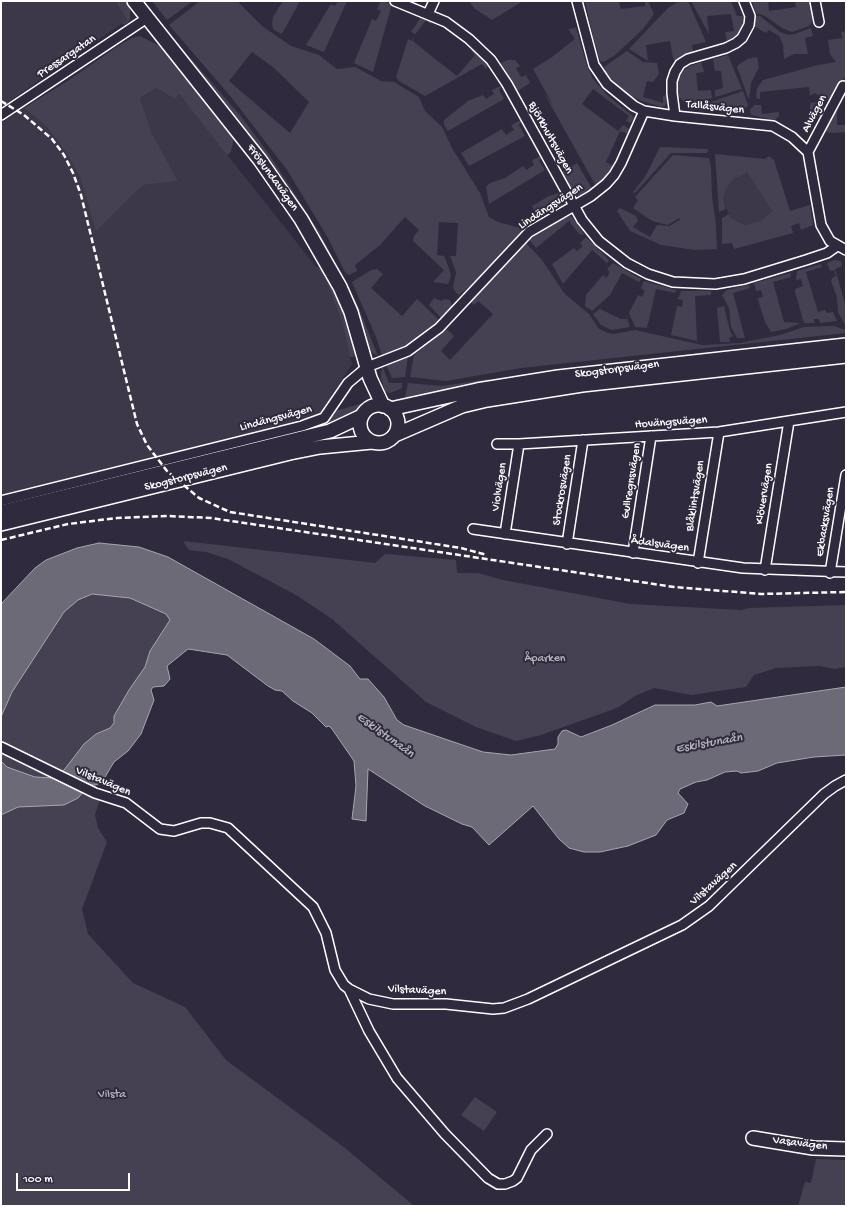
<!DOCTYPE html>
<meta charset="utf-8">
<style>
body{margin:0}
#map{position:relative;width:847px;height:1207px;overflow:hidden;background:#2f2a3d;font-family:"Gochi Hand",sans-serif}
canvas{display:block}
.frame{position:absolute;inset:0;border:2px solid #fff;pointer-events:none}
.scale{position:absolute;left:16px;top:1173px;width:114px;height:18px;box-sizing:border-box;border:2px solid #fff;border-top:0;padding-left:5px;font-size:12px;line-height:14px;white-space:nowrap;color:#fff;-webkit-text-stroke:3px #2f2a3d;paint-order:stroke}
</style>
<div id="map">
<canvas width="847" height="1207"></canvas>
<div class="frame"></div>
<div class="scale">100 m</div>
</div>
<script>
const c = document.querySelector('canvas').getContext('2d');
c.lineJoin = 'round';
function fillPath(path, color) {
  c.fillStyle = color;
  c.fill(path, 'evenodd');
}
function toPath(rows) {
  const path = new Path2D();
  for (const r of rows) {
    if (r.length === 3) {
      path.moveTo(r[0] + r[2], r[1]);
      path.arc(r[0], r[1], r[2], 0, 2 * Math.PI);
      continue;
    }
    path.moveTo(r[0], r[1]);
    for (let i = 2; i < r.length; i += 2) path.lineTo(r[i], r[i + 1]);
  }
  return path;
}
function strokePath(path, color, width, dash) {
  c.strokeStyle = color;
  c.lineWidth = width;
  c.lineCap = dash ? 'butt' : 'round';
  c.setLineDash(dash || []);
  c.stroke(path);
}
function label(font, color, halo, rows, align = 'center') {
  c.font = font + ' "Gochi Hand",sans-serif';
  c.lineWidth = 4;
  c.setLineDash([]);
  c.textBaseline = 'middle';
  c.strokeStyle = halo;
  c.fillStyle = color;
  for (const [text, x, y, turn = 0] of rows) {
    c.save();
    c.translate(x, y);
    c.rotate((+turn || 0) * Math.PI / 180);
    c.textAlign = isNaN(turn) ? turn : align;
    if (halo) c.strokeText(text, 0, 0);
    c.fillText(text, 0, 0);
    c.restore();
  }
}
fillPath(toPath([
 [1,1,115,1,127,20,1,107],
 [156,88,175,99,179,94,325,278,342,322,352,364,318,416,1,497,1,123,24,108,47,127,64,149,80,177,96,232,143,185,178,181,152,133,140,98],
 [747,172,772,211,760,221,745,225,730,217,723,199,726,189,735,177,739,177]
]), '#3c3749');
fillPath(toPath([
 [115,1,126,1,130,7,130,20,124,25,122,23,127,20],
 [152,1,193,1,167,20],
 [200,1,240,1,239,3,262,26,291,46,319,55,337,69,355,67,381,81,394,82,419,97,425,111,442,127,452,148,480,193,489,217,498,222,517,227,523,230,472,285,459,295,456,293,453,288,456,272,450,256,456,256,458,223,439,222,437,255,444,256,449,268,451,276,448,284,433,282,444,270,413,241,414,236,419,230,405,217,380,245,355,265,357,271,349,275,346,274,328,238,287,170,231,97,169,25],
 [252,52,273,67,309,102,290,133,229,81],
 [283,1,300,1,283,32,281,34,273,29,272,24,273,17],
 [339,1,347,1,324,52,306,45,331,4,334,6],
 [381,1,392,4,373,72,354,63,372,19,376,21,381,11,377,9],
 [469,1,523,1,492,20,474,8],
 [585,1,619,2,621,9,645,6,645,1,648,1,654,14,643,29,614,56,603,62,600,61,593,36],
 [679,1,688,1,706,42,692,45,693,51,675,61,673,58,670,41,646,45,648,61,629,49,668,8],
 [691,1,731,1,737,16,744,16,742,26,738,34,727,41,725,32,734,31,731,14,707,16,709,34],
 [752,1,768,1,769,11,796,7,795,1,812,1,814,11,811,23,809,26,792,32,782,28,765,16,756,13],
 [422,16,431,20,431,24,426,20,414,36,413,41,430,55,457,76,475,55,471,51,473,50,489,63,486,69,482,64,425,96,399,81,396,77,408,39,412,41,415,34,411,32],
 [755,16,760,16,780,32,788,35,795,34,811,28,813,36,805,38,808,54,794,54,784,59,783,45,779,36,769,30,766,33,754,26],
 [164,28,240,115,269,154,320,233,342,277,285,181,273,166,267,162,162,30],
 [576,28,587,66,593,79,609,97,634,117,631,123,626,121,629,116,593,89,582,104,618,131,623,125,629,129,628,134,620,131,606,162,613,166,606,177,596,186,544,93,554,107,533,69,552,57,575,39,568,29],
 [846,31,846,75,839,88,828,100,814,93,810,96,809,87,760,92,760,99,756,98,757,88,763,80,818,65,836,62,830,54,828,40,842,38,841,32],
 [140,36,164,48,234,137,231,152,227,155,179,94,175,99,156,88,140,98,152,133,178,181,143,185,96,232,80,177,64,149,47,127,24,108,69,80,118,46,132,38],
 [627,51,643,62,657,63,659,74,653,82,647,81,643,97,663,103,663,96,666,95,668,101,665,106,662,107,642,101,628,95,617,85,606,72,604,67],
 [728,55,742,89,715,97,715,90,723,88,721,71,715,71,713,59],
 [757,57,759,67,751,83,749,100,737,67,739,64,748,59],
 [507,60,515,60,520,66,516,68,521,77,526,75,530,83,516,92,500,64],
 [701,62,704,72,696,73,698,91,711,90,712,98,697,103,691,108,679,97,676,87,678,75,688,67],
 [503,85,499,90,504,99,448,131,444,125,444,120,468,101,483,95,486,99,494,94,492,90],
 [743,91,748,105,741,114,697,110,705,104],
 [819,102,824,106,825,111,821,116,818,116,810,113,810,103],
 [754,105,761,105,762,114,779,112,779,116,775,120,751,115,750,110],
 [837,110,837,125,846,125,846,132,831,133,824,131,834,111],
 [523,119,519,125,525,136,469,166,461,153,502,129,506,135,514,130,511,125],
 [660,147,709,149,707,153,671,153,635,193,633,192,645,177],
 [715,154,765,159,769,156,774,160,790,211,810,205,813,225,801,230,799,223,791,226,793,233,734,249,732,243,722,244,722,218,729,214,730,217,745,225,760,221,772,211,747,172,739,177,735,177,726,189,723,199,726,209,719,212],
 [543,155,539,161,545,170,489,204,486,187,490,183,505,178,523,166,526,170,534,165,532,160],
 [673,155,709,158,711,167,712,197,716,225,717,249,695,250,661,245,630,231,617,211,620,208,636,216,638,221,633,227,650,237,657,225,669,226,680,220,679,218,668,225,652,221,633,208,638,200,635,197],
 [577,163,592,189,581,195,576,196,562,172],
 [559,193,564,201,561,207,557,210,553,204,536,214,532,206,549,196],
 [569,216,572,217,584,234,582,235,579,234,569,221,536,248,529,240,550,225],
 [586,237,609,260,607,263,592,250,563,284,552,264,574,248,577,251,583,246,580,243],
 [526,243,542,260,564,293,589,314,599,329,608,333,614,334,635,330,702,345,740,343,780,335,804,327,834,326,845,330,846,333,521,368,446,381,410,377,414,355,447,329,454,336,441,351,450,360,493,314,478,301,474,305,471,302],
 [834,260,841,261,842,266,835,269,846,307,846,327,838,312,837,297,831,281,832,278,836,276,834,270,830,271,827,263],
 [613,263,641,279,639,282,622,273,610,295,592,311,585,306,586,295,603,275,606,278,610,272,607,269],
 [821,264,822,267,806,272,818,312,825,310,827,313,833,312,837,321,820,323,819,319,814,319,814,323,804,323,795,292,795,289,803,286,801,279,796,280,797,271],
 [315,266,325,272,334,287,343,308,357,356,350,357,342,322,325,278],
 [377,269,383,274,371,288,402,316,417,299,439,320,425,333,408,345,382,356,376,337,352,282,371,270],
 [791,273,791,277,773,282,784,322,801,323,786,329,771,332,765,322,758,300,758,298,763,297,761,290,756,291,754,283],
 [644,281,676,290,675,293,656,289,647,328,635,327,629,313,638,295,642,297,645,291,641,288],
 [749,285,750,288,733,293,745,338,737,338,731,327,729,308,722,295,727,290],
 [347,287,348,287,358,306,378,356,369,351],
 [681,291,711,291,711,295,695,296,697,341,671,335,677,306,682,307,683,300,678,299],
 [434,298,441,301,445,299,450,300,452,306,441,318,429,305],
 [723,302,730,331,733,336,729,338,730,342,720,342,717,308,724,306],
 [600,309,621,319,627,319,630,327,612,330,601,325,593,314],
 [408,356,405,377,392,378,386,365],
 [382,366,389,383,402,383,402,388,398,390,390,393,385,392,381,377],
 [489,379,491,386,406,404,405,397,408,383,442,386],
 [364,403,359,411,341,424,274,439,327,422,335,411],
 [183,541,375,563,385,554,456,560,457,573,478,573,503,580,630,604,741,610,749,608,846,605,846,667,835,669,819,666,776,668,754,675,746,687,691,695,654,688,635,696,617,708,541,735,516,741,476,727,426,702,332,619,296,595,228,559,206,552,189,550],
 [151,576,180,635,127,719,65,787,100,799,95,815,98,828,107,842,82,909,88,934,133,983,185,1007,226,1060,345,1148,414,1206,1,1206,1,657,55,595],
 [475,1097,497,1112,484,1131,461,1115],
 [816,1159,846,1160,846,1206,798,1206,805,1182,811,1183]
]), '#464152');
const water = toPath([
 [99,543,139,547,168,557,314,639,350,666,360,679,368,679,384,697,397,720,404,725,483,752,511,755,555,749,558,744,558,737,562,731,566,730,581,737,612,725,655,705,695,705,711,702,717,706,846,687,846,755,814,757,777,763,758,771,741,773,737,771,725,772,707,780,696,782,680,789,678,793,688,804,684,813,667,820,656,835,628,846,600,852,584,852,569,848,559,839,533,806,489,845,472,827,462,824,425,806,368,769,366,821,352,819,356,786,354,761,332,729,329,726,326,727,312,713,293,701,282,691,275,690,268,686,227,655,188,649,167,666,170,679,164,686,153,687,151,690,154,700,141,734,128,751,114,762,102,782,96,785,89,785,78,798,64,805,18,807,1,815,1,761,7,767,35,777,53,778,64,770,84,744,96,734,110,728,114,723,114,716,129,690,145,667,150,651,170,620,166,614,130,598,92,594,78,600,64,612,12,692,1,717,1,604,35,568,46,560,77,548,99,543]
]);
fillPath(water, '#6d6a77');
strokePath(water, '#a7a6ad', 1);
const street = toPath([
 [395,1,446,22,469,39,491,60,507,84,582,220,599,241,627,263,648,274,673,282,715,284,744,279,806,260,827,253,837,246],
 [577,1,594,65,607,84,634,106,644,111,675,116,773,126,792,137,808,152,821,225,830,241,846,250],
 [815,1,819,22],
 [428,14,434,1],
 [1,115,147,18],
 [675,116,672,93,672,81,675,72,680,64,688,59,726,48,736,43,742,38,749,25,750,16,744,1],
 [808,152,843,86],
 [497,444,519,444,719,432,846,412],
 [1,501,302,426,324,418,348,383,367,367,408,351,439,328,529,232,591,196,606,184,614,175,621,163,644,111],
 [473,529,743,568,846,572],
 [505,534,519,444],
 [567,544,583,440],
 [633,553,651,436],
 [698,563,719,432],
 [765,570,789,421],
 [830,573,846,475],
 [1,747,95,793,126,803,160,829,174,831,201,823,210,823,228,828,313,907,326,933,335,970,344,985,349,989,369,999,393,1004,446,1004,493,1009,504,1008,528,999,682,925,709,906,824,794,835,786,846,780],
 [349,989,369,1031,397,1078,445,1134,488,1178,498,1184,505,1184,513,1181,517,1178,531,1150,547,1134]
]);
const secondary = toPath([
 [134,1,260,160,301,219,340,287,351,312,370,378,383,406],
 [379,424,19],
 [390,409,477,390,558,377,846,345],
 [395,435,462,406,487,400,582,385,846,356],
 [1,512,330,431,362,416],
 [1,524,290,453,320,447,372,442],
 [753,1138,813,1148,846,1149]
]);
strokePath(street, '#fff', 12);
strokePath(secondary, '#fff', 16);
strokePath(street, '#2f2a3d', 9);
strokePath(secondary, '#2f2a3d', 13);
strokePath(toPath([
 [1,101,24,115,52,139,64,155,73,173,81,195,137,424,147,445,167,471,199,498,230,512,461,548,487,555],
 [1,540,68,524,117,518,167,516,211,518,674,587,761,594,846,592]
]), '#fff', 2.5, [6, 3]);
label('12px', '#fff', '#2f2a3d', [
 ["Pressargatan",67,57,-34],
 ["Tallåsvägen",715,108,6],
 ["Alvägen",815,114,-62],
 ["Björkhultsvägen",550,138,61],
 ["Fröslundavägen",272,178,54],
 ["Lindängsvägen",551,207,-33],
 ["Skogstorpsvägen",617,370,-7],
 ["Lindängsvägen",276,419,-15],
 ["Hovängsvägen",671,423,-4],
 ["Skogstorpsvägen",186,478,-14],
 ["Gullregnsvägen",632,481,-81],
 ["Violvägen",500,487,-81],
 ["Stockrosvägen",563,490,-81],
 ["Klövervägen",765,494,-81],
 ["Blåklintsvägen",696,496,-81],
 ["Ekbacksvägen",826,522,-81],
 ["Ådalsvägen",660,545,8],
 ["Vilstavägen",103,782,23],
 ["Vilstavägen",714,884,-42],
 ["Vilstavägen",417,991,3],
 ["Vasavägen",800,1144,7]
]);
label('12px', '#b5b3ba', '#2f2a3d', [
 ["Åparken",545,659],
 ["Vilsta",112,1095]
]);
label('italic 13px', '#b6b4bb', '#2f2a3d', [
 ["Eskilstunaån",385,736,36],
 ["Eskilstunaån",709,744,-10]
]);
</script>
